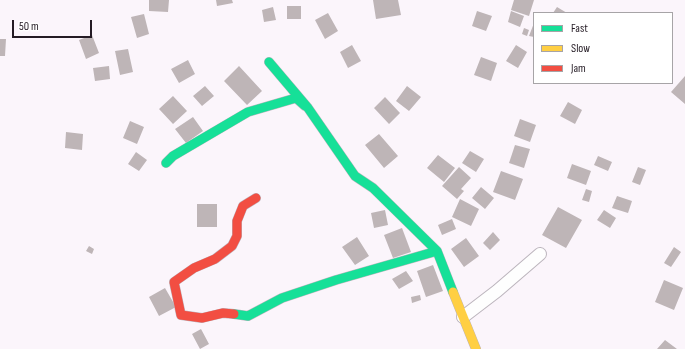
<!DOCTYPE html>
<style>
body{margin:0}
#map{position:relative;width:685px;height:349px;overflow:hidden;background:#fbf5fb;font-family:"Sofia Sans Condensed",sans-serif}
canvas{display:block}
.legend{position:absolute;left:533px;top:12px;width:140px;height:72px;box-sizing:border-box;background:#fff;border:1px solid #a7a4a7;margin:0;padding:5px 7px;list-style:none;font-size:12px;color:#241b24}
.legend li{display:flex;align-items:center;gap:8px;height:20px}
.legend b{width:20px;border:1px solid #a7a4a7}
.scale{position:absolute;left:12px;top:20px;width:80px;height:18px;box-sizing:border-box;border:2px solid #241b24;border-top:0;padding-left:5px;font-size:12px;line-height:14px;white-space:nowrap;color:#241b24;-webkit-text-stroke:3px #fff;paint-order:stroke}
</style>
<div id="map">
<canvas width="685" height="349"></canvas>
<ul class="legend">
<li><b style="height:5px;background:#16e098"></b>Fast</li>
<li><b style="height:5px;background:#ffcf43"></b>Slow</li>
<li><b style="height:5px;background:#f24e42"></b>Jam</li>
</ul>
<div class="scale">50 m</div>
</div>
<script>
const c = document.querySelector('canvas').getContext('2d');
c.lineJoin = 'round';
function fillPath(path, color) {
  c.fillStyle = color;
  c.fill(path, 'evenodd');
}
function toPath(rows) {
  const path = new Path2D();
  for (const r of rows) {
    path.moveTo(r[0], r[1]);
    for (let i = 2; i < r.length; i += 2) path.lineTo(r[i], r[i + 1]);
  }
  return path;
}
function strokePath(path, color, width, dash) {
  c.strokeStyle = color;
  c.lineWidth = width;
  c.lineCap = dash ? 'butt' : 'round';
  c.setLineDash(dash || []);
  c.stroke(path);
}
fillPath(toPath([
 [149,0,169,0,168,12,149,11],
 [216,0,232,0,233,3,217,6],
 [373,0,398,0,401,15,376,19],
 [514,0,534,0,529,16,511,10],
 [287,6,301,6,301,19,287,19],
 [273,7,276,20,264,22,262,10],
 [557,7,567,13,553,13],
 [477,11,492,16,486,31,472,26],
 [511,11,524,16,520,27,508,22],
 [328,13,338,31,325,39,315,20],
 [144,14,149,34,137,38,131,17],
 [534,23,534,37,529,36],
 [524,28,529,30,527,36,522,34],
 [92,35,99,53,86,59,79,40],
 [0,39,6,39,5,56,0,56],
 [352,45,361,61,348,68,340,52],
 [516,45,527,52,518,68,506,61],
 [128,49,133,72,120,75,115,51],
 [481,57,497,63,491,81,474,75],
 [188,60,195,74,179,83,171,69],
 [109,66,110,79,95,81,93,68],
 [239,66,262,91,247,105,224,81],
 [685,76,685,104,671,92],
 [205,86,214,96,202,106,193,96],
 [407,86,421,97,409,111,396,101],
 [173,96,187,111,173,124,159,109],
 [385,97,400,113,389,124,374,108],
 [568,102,582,110,575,124,560,116],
 [193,117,203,131,186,143,175,129],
 [520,119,536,125,530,142,514,136],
 [130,121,144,127,137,144,123,138],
 [66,132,83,134,82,150,65,148],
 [379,134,398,156,384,168,365,145],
 [515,145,530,149,524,168,509,163],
 [470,151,484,159,476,172,462,163],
 [136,152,147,160,139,171,128,164],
 [438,155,455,168,444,182,427,168],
 [598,156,612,162,608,171,594,165],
 [572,164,591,171,586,185,567,178],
 [459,167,471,178,461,189,464,191,457,199,442,186],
 [638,167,646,170,640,185,632,182],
 [501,171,523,179,515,200,493,192],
 [481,187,494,198,485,209,472,198],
 [586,189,592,191,589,202,582,200],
 [617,196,632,201,628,213,612,208],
 [460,199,479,209,471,226,452,217],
 [197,204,217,204,217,227,197,227],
 [558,207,582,220,566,248,542,235],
 [385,210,388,225,374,228,371,213],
 [604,210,616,218,610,228,597,220],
 [452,219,456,229,442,235,438,225],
 [402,228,411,252,393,258,384,235],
 [493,232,500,240,490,250,483,243],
 [357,237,369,256,355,265,342,247],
 [466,238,479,256,464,267,451,249],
 [89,246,94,249,92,254,86,251],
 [674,247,681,252,671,267,664,263],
 [433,265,443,291,426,297,417,271],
 [406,271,413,281,399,289,392,279],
 [664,280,683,288,674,310,655,302],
 [165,288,176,307,159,316,149,297],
 [420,295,421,300,412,303,411,297],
 [201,329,209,344,200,349,192,334],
 [665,340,677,349,657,349]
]), '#beb5b7');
const street = toPath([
 [463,317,497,291,540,254]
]);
const fast = toPath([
 [269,62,308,108,355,176,373,188,437,251,453,292],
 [166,163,173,156,248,112,296,98,305,106],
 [234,314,248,316,282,298,336,280,437,251]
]);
const slow = toPath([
 [453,292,476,349]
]);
const jam = toPath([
 [234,314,223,313,202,318,181,315,174,282,194,268,215,259,232,246,237,236,237,221,243,206,256,198]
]);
strokePath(street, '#bcb5bd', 14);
strokePath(fast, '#bcb5bd', 10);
strokePath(slow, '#bcb5bd', 10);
strokePath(jam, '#bcb5bd', 10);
strokePath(street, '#fefefe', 12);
strokePath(fast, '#16e098', 9);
strokePath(slow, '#ffcf43', 9);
strokePath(jam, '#f24e42', 9);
</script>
